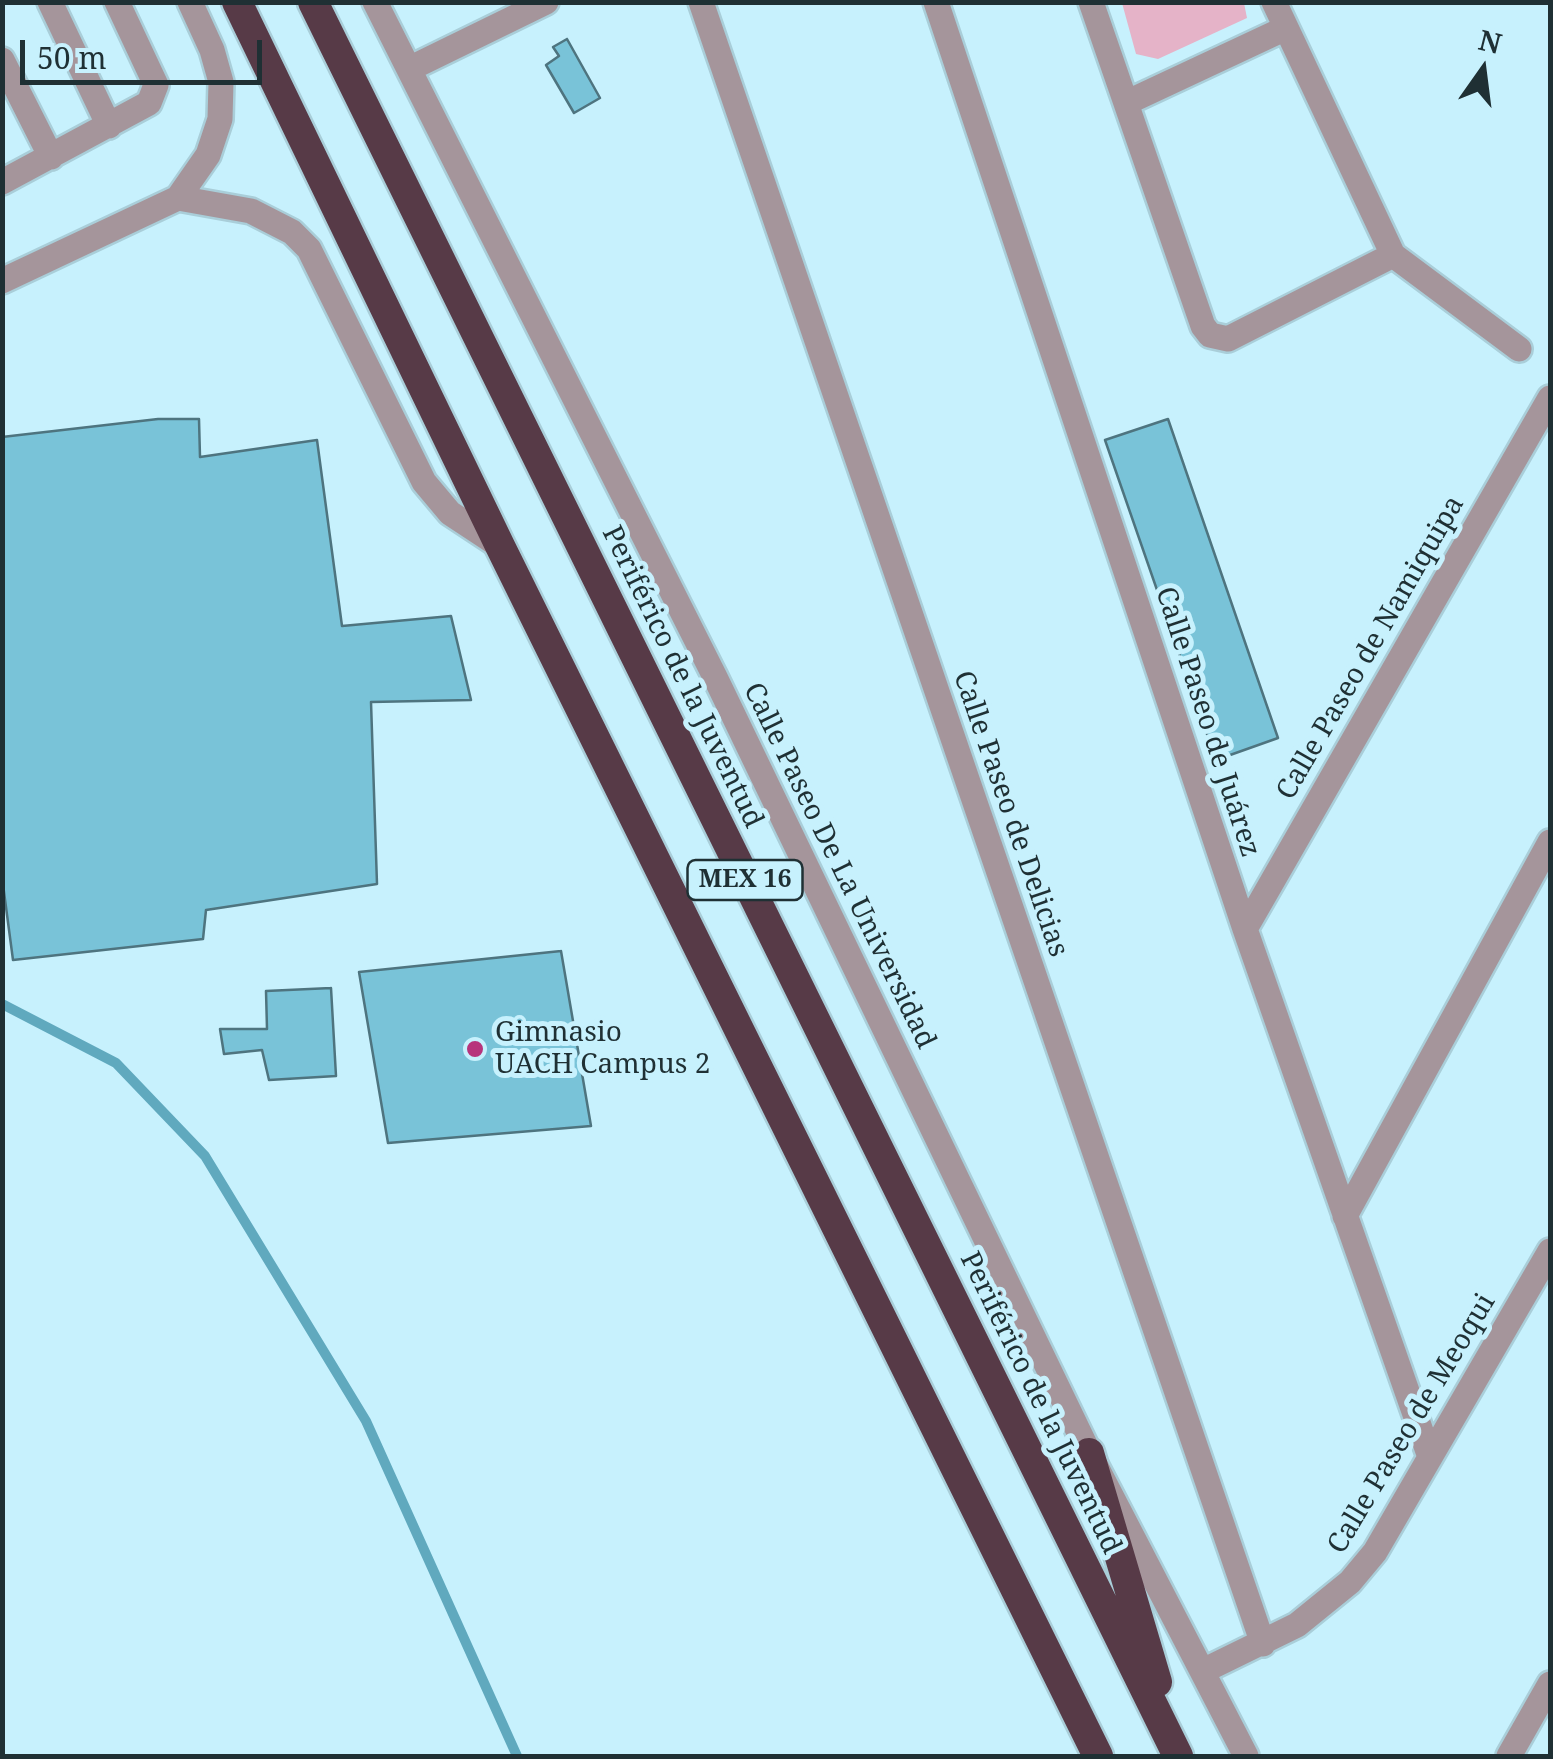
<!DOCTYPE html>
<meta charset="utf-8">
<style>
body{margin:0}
#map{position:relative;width:1553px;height:1759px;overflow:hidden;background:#c7f1fd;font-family:"Noto Serif",serif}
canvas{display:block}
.frame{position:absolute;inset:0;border:5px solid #1f3034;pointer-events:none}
.north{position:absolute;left:1433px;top:20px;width:100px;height:100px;-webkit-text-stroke:8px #c7f1fd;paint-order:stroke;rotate:14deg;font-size:28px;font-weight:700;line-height:40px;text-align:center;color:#1f3034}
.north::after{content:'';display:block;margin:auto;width:35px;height:45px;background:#1f3034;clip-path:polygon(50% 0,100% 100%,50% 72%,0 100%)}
.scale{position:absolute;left:20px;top:40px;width:242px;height:45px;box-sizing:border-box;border:5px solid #1f3034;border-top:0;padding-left:12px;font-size:30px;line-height:35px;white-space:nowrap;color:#1f3034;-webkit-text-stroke:8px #c7f1fd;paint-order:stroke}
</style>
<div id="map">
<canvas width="1553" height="1759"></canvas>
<div class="frame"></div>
<div class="north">N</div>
<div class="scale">50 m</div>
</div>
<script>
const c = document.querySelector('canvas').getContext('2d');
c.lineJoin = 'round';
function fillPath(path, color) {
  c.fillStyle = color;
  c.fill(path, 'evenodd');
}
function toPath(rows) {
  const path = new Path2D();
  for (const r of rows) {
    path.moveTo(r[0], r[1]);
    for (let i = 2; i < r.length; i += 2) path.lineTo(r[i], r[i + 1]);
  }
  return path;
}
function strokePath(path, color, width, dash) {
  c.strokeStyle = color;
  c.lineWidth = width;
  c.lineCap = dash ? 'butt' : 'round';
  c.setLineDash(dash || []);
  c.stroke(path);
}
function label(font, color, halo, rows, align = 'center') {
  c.font = font + ' "Noto Serif",serif';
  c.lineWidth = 10;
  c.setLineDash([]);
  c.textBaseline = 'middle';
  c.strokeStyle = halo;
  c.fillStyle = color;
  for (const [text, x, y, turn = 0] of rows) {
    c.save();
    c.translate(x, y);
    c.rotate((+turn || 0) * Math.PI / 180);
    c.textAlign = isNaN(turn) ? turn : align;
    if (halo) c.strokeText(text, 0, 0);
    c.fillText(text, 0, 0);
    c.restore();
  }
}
fillPath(toPath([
 [1122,3,1244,3,1247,18,1158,59,1136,54]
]), '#e5b3c8');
strokePath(toPath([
 [2,1004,116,1063,205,1156,366,1421,517,1756]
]), '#60a9be', 10);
const building = toPath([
 [567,39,600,98,574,113,546,65,559,56,553,47,567,39],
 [158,419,199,419,200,457,317,440,342,626,451,616,471,700,371,702,377,884,206,910,203,939,13,960,2,877,2,437,158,419],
 [1168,419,1278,738,1216,760,1105,440,1168,419],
 [561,951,591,1126,388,1143,359,972,561,951],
 [331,988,336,1076,269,1080,262,1050,224,1054,220,1029,267,1029,266,991,331,988]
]);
fillPath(building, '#79c3d8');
strokePath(building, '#4e747f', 2.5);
const minor = toPath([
 [50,2,109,126],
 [375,2,715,677,1089,1453,1246,1756],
 [701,2,1263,1644],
 [936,2,1245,929,1430,1457],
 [1091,2,1203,326,1210,335,1228,339,1393,255],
 [1274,2,1393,255,1519,349],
 [2,60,51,157],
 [409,69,546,2],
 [1128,102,1286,28],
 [2,182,149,103,156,85,117,2],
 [178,198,251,211,292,232,309,249,424,482,450,513,500,546],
 [2,281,178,198,208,155,220,119,221,82,212,50,190,2],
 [1245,929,1550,398],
 [1345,1216,1550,842],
 [1203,1671,1297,1625,1350,1582,1375,1552,1550,1251],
 [1509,1756,1550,1684]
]);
const highway = toPath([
 [237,2,500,546,1098,1756],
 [313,2,1178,1756],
 [1089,1453,1157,1682]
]);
strokePath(minor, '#a9ced9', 30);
strokePath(highway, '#a9ced9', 35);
strokePath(minor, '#a5959b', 25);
strokePath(highway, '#573a47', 30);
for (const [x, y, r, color] of [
 [475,1049,10,"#b7347c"]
]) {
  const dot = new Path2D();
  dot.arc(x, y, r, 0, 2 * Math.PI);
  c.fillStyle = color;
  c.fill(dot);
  strokePath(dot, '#c7f1fd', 4);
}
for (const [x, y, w] of [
 [745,880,115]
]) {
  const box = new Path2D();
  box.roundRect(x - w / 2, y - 20, w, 40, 8);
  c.fillStyle = '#c7f1fd';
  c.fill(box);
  strokePath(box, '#1f3034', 2.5);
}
label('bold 25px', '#1f3034', null, [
 ["MEX 16",745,880]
]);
label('28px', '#1f3034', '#c7f1fd', [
 ["Calle Paseo de Namiquipa",1371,648,-60],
 ["Periférico de la Juventud",682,677,64],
 ["Calle Paseo de Juárez",1207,722,72],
 ["Calle Paseo de Delicias",1010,814,71],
 ["Calle Paseo De La Universidad",839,866,64],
 ["Periférico de la Juventud",1040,1403,64],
 ["Calle Paseo de Meoqui",1412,1424,-59]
]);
label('28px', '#1f3034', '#c7f1fd', [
 ["Gimnasio",495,1033],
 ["UACH Campus 2",495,1065]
], 'left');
</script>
